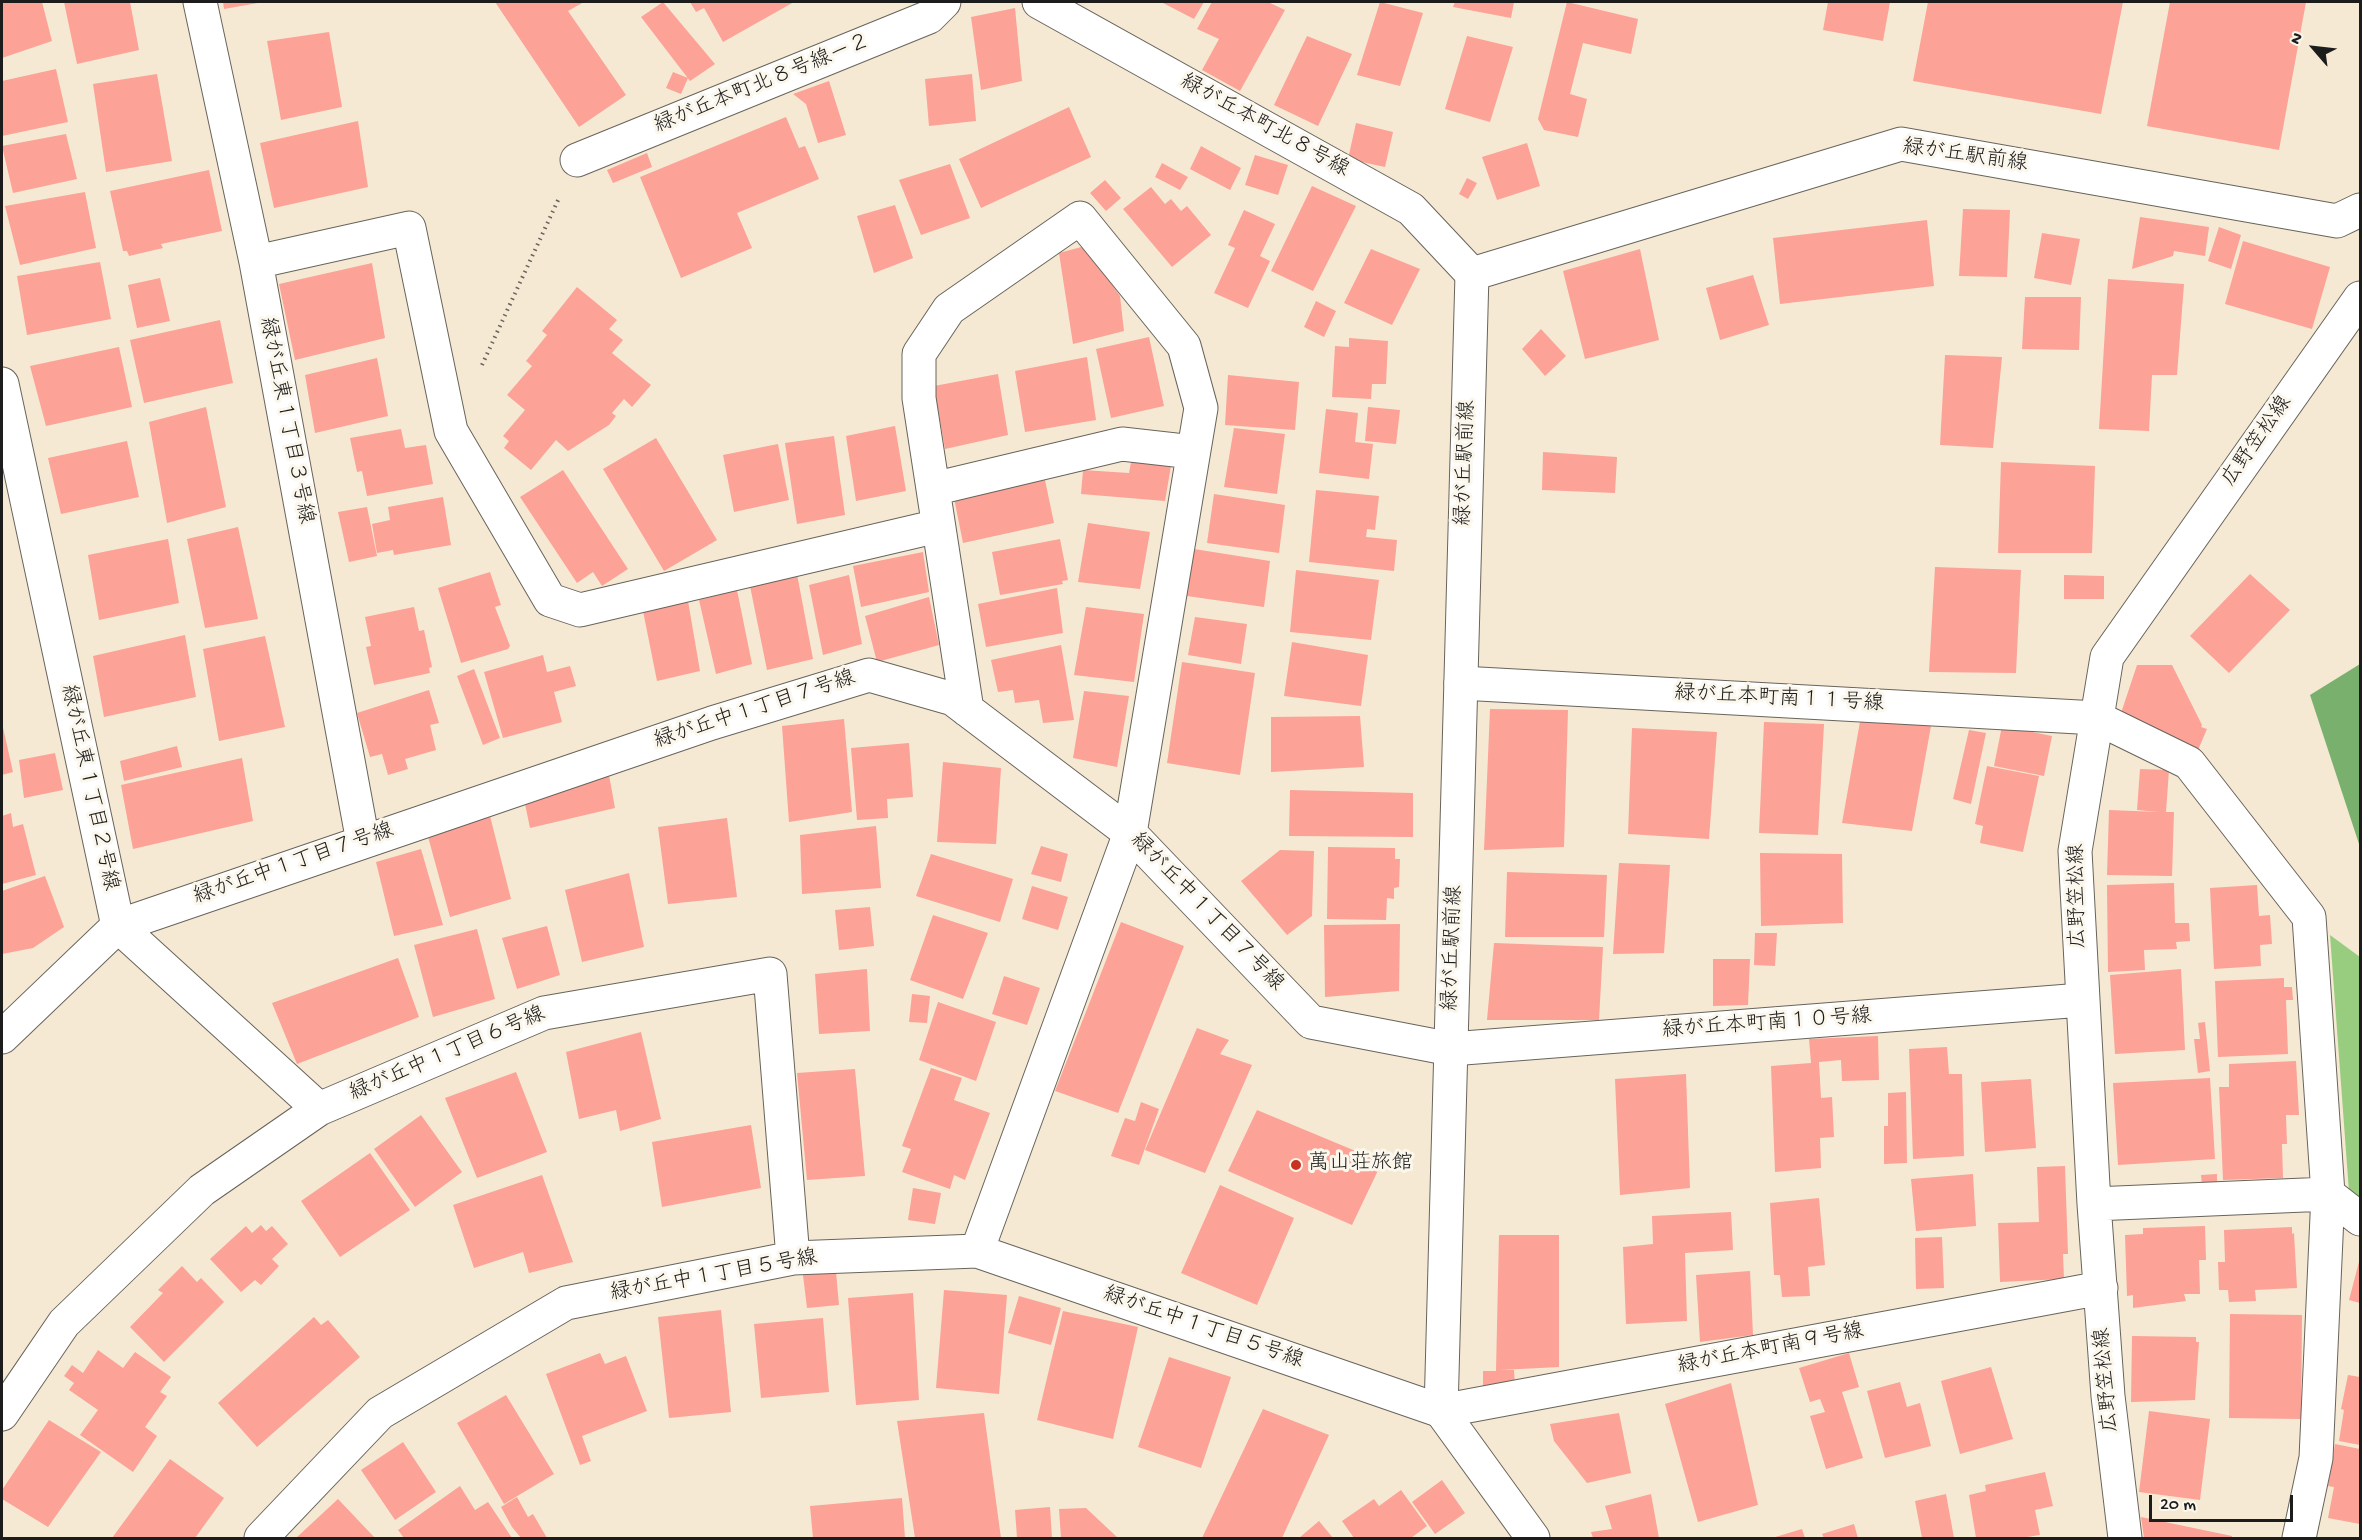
<!DOCTYPE html>
<meta charset="utf-8">
<style>
body{margin:0}
#map{position:relative;width:2362px;height:1540px;overflow:hidden;background:#f6e9d3;font-family:"Gochi Hand",sans-serif}
canvas{display:block}
.frame{position:absolute;inset:0;border:3px solid #1c1c1c;pointer-events:none}
.north{position:absolute;left:2284px;top:18px;width:60px;height:60px;-webkit-text-stroke:4px #fbf7ec;paint-order:stroke;rotate:298deg;font-size:16px;font-weight:700;line-height:24px;text-align:center;color:#1c1c1c}
.north::after{content:'';display:block;margin:auto;width:21px;height:27px;background:#1c1c1c;clip-path:polygon(50% 0,100% 100%,50% 72%,0 100%)}
.scale{position:absolute;left:2149px;top:1495px;width:144px;height:27px;box-sizing:border-box;border:3px solid #1c1c1c;border-top:0;padding-left:8px;font-size:18px;line-height:21px;white-space:nowrap;color:#1c1c1c;-webkit-text-stroke:4px #fbf7ec;paint-order:stroke}
</style>
<div id="map">
<canvas width="2362" height="1540"></canvas>
<div class="frame"></div>
<div class="north">N</div>
<div class="scale">20 m</div>
</div>
<script>
const c = document.querySelector('canvas').getContext('2d');
c.lineJoin = 'round';
function fillPath(path, color) {
  c.fillStyle = color;
  c.fill(path, 'evenodd');
}
function toPath(rows) {
  const path = new Path2D();
  for (const r of rows) {
    path.moveTo(r[0], r[1]);
    for (let i = 2; i < r.length; i += 2) path.lineTo(r[i], r[i + 1]);
  }
  return path;
}
function strokePath(path, color, width, dash) {
  c.strokeStyle = color;
  c.lineWidth = width;
  c.lineCap = dash ? 'butt' : 'round';
  c.setLineDash(dash || []);
  c.stroke(path);
}
function label(font, color, halo, rows, align = 'center') {
  c.font = font + ' "Gochi Hand","Klee One",sans-serif';
  c.lineWidth = 6;
  c.setLineDash([]);
  c.textBaseline = 'middle';
  c.strokeStyle = halo;
  c.fillStyle = color;
  for (const [text, x, y, turn = 0] of rows) {
    c.save();
    c.translate(x, y);
    c.rotate((+turn || 0) * Math.PI / 180);
    c.textAlign = isNaN(turn) ? turn : align;
    if (halo) c.strokeText(text, 0, 0);
    c.fillText(text, 0, 0);
    c.restore();
  }
}
fillPath(toPath([
 [2330,935,2360,957,2360,1200,2349,1192]
]), '#98cd7f');
fillPath(toPath([
 [2360,664,2360,847,2310,695]
]), '#7ab06e');
fillPath(toPath([
 [2,2,42,2,52,41,2,58],
 [64,2,130,2,139,50,77,64],
 [223,2,258,2,258,3,224,9],
 [495,2,584,2,568,11,626,95,579,127],
 [663,2,715,64,690,81,641,17],
 [690,2,794,2,723,42,704,8,696,12],
 [1161,2,1204,2,1194,19],
 [1212,2,1268,2,1285,10,1240,91,1202,70,1219,39,1197,29],
 [1380,2,1423,13,1400,86,1357,75],
 [1455,2,1514,2,1511,18,1453,7],
 [1567,2,1638,19,1631,54,1583,43,1570,94,1587,99,1578,137,1544,130,1538,119],
 [1828,2,1890,2,1883,41,1823,30],
 [1928,2,2123,2,2101,114,1913,81],
 [2170,2,2306,2,2279,150,2147,126],
 [1015,8,1022,81,981,90,971,17],
 [329,32,342,107,281,120,267,41],
 [1307,36,1352,54,1318,126,1274,105],
 [1467,36,1513,47,1490,122,1445,109],
 [56,69,68,122,2,136,2,81],
 [673,72,688,78,681,94,666,88],
 [157,74,172,161,106,172,93,84],
 [972,74,976,121,929,126,925,79],
 [829,81,846,135,818,143,806,104,793,94],
 [1069,107,1091,157,981,208,959,159],
 [786,117,799,148,805,146,819,179,737,213,752,248,681,278,640,177],
 [358,121,368,187,274,208,260,143],
 [1356,123,1393,132,1385,167,1348,159],
 [66,134,77,179,13,193,2,146],
 [1527,143,1540,186,1497,200,1482,157],
 [1201,146,1241,168,1230,190,1190,169],
 [647,153,652,167,613,183,607,170],
 [1255,155,1288,165,1278,195,1245,185],
 [1162,163,1188,177,1180,190,1155,177],
 [950,164,970,218,921,235,899,180],
 [209,170,222,231,161,244,163,248,129,256,127,251,123,251,110,191],
 [1467,178,1477,183,1468,199,1459,194],
 [1105,180,1121,198,1106,211,1090,193],
 [1312,186,1356,206,1313,291,1271,271],
 [1151,187,1165,204,1171,199,1181,211,1187,206,1211,235,1172,267,1123,209],
 [85,192,96,248,20,265,5,206],
 [895,205,913,258,874,273,857,216],
 [1963,209,2010,210,2007,277,1959,276],
 [1244,210,1275,224,1260,256,1270,261,1248,308,1214,293,1235,248,1228,245],
 [2140,217,2209,227,2205,256,2174,251,2173,256,2132,269],
 [1927,220,1934,286,1780,304,1773,238],
 [2219,227,2241,235,2231,269,2208,261],
 [2042,233,2080,239,2071,285,2034,278],
 [2243,241,2330,267,2312,329,2225,304],
 [1085,246,1120,296,1124,331,1073,344,1059,253],
 [1371,249,1420,269,1392,325,1344,303],
 [1640,249,1659,340,1585,359,1563,271],
 [100,262,111,319,27,335,17,276],
 [372,263,385,338,295,360,279,284],
 [1753,275,1769,325,1720,340,1706,288],
 [160,278,170,321,137,328,128,285],
 [2108,279,2184,284,2177,375,2152,375,2149,431,2099,429],
 [577,287,617,320,609,329,623,340,612,353,651,385,632,407,624,399,612,413,616,416,609,425,568,451,556,440,531,470,504,448,509,441,503,436,525,410,507,395,532,366,526,361,547,335,542,331],
 [2025,297,2081,297,2079,350,2022,349],
 [1316,301,1336,311,1324,337,1304,327],
 [220,320,233,383,144,403,130,340],
 [1541,329,1566,356,1545,376,1522,349],
 [1149,337,1164,406,1111,418,1096,349],
 [1349,338,1388,341,1386,384,1372,384,1371,399,1332,397,1335,346,1349,347],
 [119,347,132,407,46,426,30,366],
 [1945,355,2002,357,1993,448,1940,445],
 [1087,357,1096,420,1025,432,1015,371],
 [377,358,388,416,315,433,305,375],
 [998,374,1008,435,945,449,934,386],
 [1228,375,1299,382,1295,430,1225,425],
 [206,407,226,507,167,523,149,422],
 [1368,407,1400,410,1396,444,1365,441],
 [1326,409,1358,413,1355,442,1373,444,1369,479,1319,473],
 [895,426,906,491,856,501,846,436],
 [1234,428,1285,434,1277,494,1224,487],
 [401,429,405,448,426,445,433,484,367,496,362,471,357,472,350,438],
 [834,436,845,515,797,524,785,443],
 [656,438,717,540,664,571,603,469],
 [127,441,139,497,61,514,48,458],
 [778,444,789,500,734,512,723,455],
 [1543,452,1617,457,1615,493,1542,490],
 [1131,462,1171,466,1165,501,1081,494,1083,470,1129,473],
 [2001,462,2095,466,2092,553,1998,553],
 [563,470,628,569,602,586,593,572,577,583,520,497],
 [1045,480,1054,523,963,543,954,498],
 [1316,490,1379,496,1375,530,1367,529,1366,537,1397,540,1394,571,1309,562],
 [1214,494,1285,505,1279,553,1207,543],
 [443,497,451,545,394,555,393,550,377,553,372,524,390,520,388,507],
 [367,507,377,556,349,562,338,512],
 [1088,523,1150,532,1140,589,1078,582],
 [238,527,258,619,205,628,187,539],
 [168,539,179,603,99,620,88,555],
 [1060,539,1068,580,1062,581,1063,584,1000,595,992,552],
 [1194,549,1270,561,1264,607,1187,596],
 [923,552,929,592,861,607,853,566],
 [1935,567,2021,570,2016,673,1929,672],
 [1296,570,1379,580,1371,640,1290,632],
 [490,572,501,605,495,607,510,646,508,649,461,663,438,588],
 [797,574,813,659,767,670,750,586],
 [2250,574,2290,610,2229,673,2190,636],
 [849,575,862,644,823,655,809,585],
 [2064,575,2104,576,2104,599,2064,599],
 [1057,588,1063,633,986,647,978,604],
 [737,590,752,664,716,674,699,600],
 [929,597,939,645,877,662,865,616],
 [688,601,700,671,657,681,643,611],
 [414,607,419,631,424,630,432,667,429,668,430,673,374,685,366,647,371,646,365,617],
 [1086,607,1144,614,1134,682,1074,675],
 [1195,617,1247,624,1241,664,1188,655],
 [185,635,196,697,104,717,93,656],
 [265,636,285,727,219,741,203,649],
 [1292,642,1368,655,1361,706,1284,696],
 [1061,645,1074,720,1043,723,1039,700,1015,703,1013,690,998,692,991,660],
 [543,655,547,672,570,666,576,686,554,692,562,722,503,738,484,672],
 [1182,662,1255,673,1240,775,1167,763],
 [2137,665,2172,665,2202,725,2201,727,2207,729,2198,750,2120,716],
 [474,669,500,738,483,745,457,676],
 [429,690,439,723,430,725,436,750,405,759,408,769,388,775,382,754,370,757,357,713],
 [1084,691,1129,696,1117,767,1073,758],
 [1490,709,1568,710,1564,847,1484,850],
 [1360,716,1364,767,1271,772,1271,717],
 [1861,716,1931,726,1912,831,1842,823],
 [844,719,852,812,789,822,782,726],
 [1764,722,1824,724,1818,835,1759,833],
 [2,723,13,772,2,775],
 [2002,726,2052,736,2044,776,1994,766],
 [1632,728,1717,732,1709,839,1628,834],
 [1969,730,1986,733,1971,804,1953,799],
 [909,743,913,797,887,799,888,818,857,820,851,748],
 [177,746,182,767,124,781,120,761],
 [55,753,63,790,24,798,19,760],
 [242,758,253,821,133,849,121,785],
 [943,762,1001,768,996,844,937,842],
 [1987,766,2039,776,2023,852,1980,843,1983,826,1975,824],
 [2140,769,2169,770,2166,812,2174,812,2172,876,2107,875,2109,810,2159,812,2137,810],
 [609,775,615,808,530,828,524,799],
 [1290,790,1413,793,1413,837,1289,836],
 [489,812,511,899,450,917,427,833],
 [11,813,13,827,23,824,36,875,2,884,2,816],
 [727,818,737,897,668,904,658,827],
 [876,826,881,888,802,894,800,835],
 [1041,846,1068,854,1061,882,1031,874],
 [1328,847,1395,848,1395,859,1400,859,1399,887,1394,888,1394,899,1387,898,1386,920,1327,919],
 [421,849,443,925,394,936,376,862],
 [1280,850,1314,851,1312,916,1287,935,1241,881],
 [1760,853,1842,854,1843,923,1761,926],
 [931,854,1013,879,1000,922,916,896],
 [1619,863,1670,865,1664,953,1613,954],
 [1507,872,1607,875,1604,937,1505,937],
 [629,873,644,947,582,962,565,890],
 [45,876,64,927,33,948,2,954,2,891],
 [2174,883,2175,923,2189,923,2190,941,2176,942,2177,949,2144,950,2145,970,2108,972,2107,885],
 [2257,885,2259,916,2270,915,2272,944,2260,945,2261,966,2214,969,2210,888],
 [1032,886,1068,897,1058,930,1022,919],
 [870,907,874,946,839,950,835,910],
 [933,915,988,933,963,999,910,980],
 [1121,922,1184,946,1118,1113,1055,1091],
 [1400,924,1399,991,1325,997,1324,925],
 [547,926,560,975,517,989,502,938],
 [477,929,495,999,433,1017,414,945],
 [1755,933,1777,933,1775,966,1754,965],
 [1494,943,1603,947,1599,1020,1487,1020],
 [398,958,419,1017,297,1064,272,1003],
 [1713,959,1750,959,1748,1005,1713,1006],
 [867,969,870,1031,819,1034,815,974],
 [2181,969,2185,1050,2115,1054,2110,975],
 [1004,976,1040,988,1027,1025,992,1014],
 [2284,978,2284,987,2292,987,2293,1000,2286,1000,2288,1054,2218,1057,2215,981],
 [912,994,930,996,927,1023,909,1022],
 [938,1002,996,1022,976,1081,919,1060],
 [2205,1022,2210,1071,2198,1073,2194,1039,2200,1039,2198,1023],
 [1197,1028,1229,1040,1220,1054,1252,1065,1205,1173,1145,1150],
 [641,1032,661,1119,620,1131,616,1110,579,1119,566,1052],
 [1878,1036,1879,1080,1842,1081,1841,1060,1819,1062,1821,1098,1832,1097,1834,1137,1820,1138,1821,1168,1775,1172,1771,1066,1811,1063,1809,1039],
 [1947,1047,1949,1074,1962,1074,1964,1156,1913,1159,1909,1049],
 [2296,1061,2299,1115,2286,1115,2287,1144,2282,1144,2283,1178,2223,1180,2219,1087,2229,1087,2229,1064],
 [931,1068,962,1078,954,1100,990,1113,965,1180,954,1175,950,1189,902,1172,911,1149,902,1146],
 [855,1069,865,1176,807,1180,797,1073],
 [516,1072,547,1152,477,1178,445,1098],
 [1686,1074,1690,1188,1620,1195,1615,1079],
 [2210,1078,2215,1159,2118,1165,2113,1083],
 [2031,1079,2036,1148,1985,1152,1981,1082],
 [1906,1092,1907,1163,1884,1164,1884,1126,1888,1126,1888,1093],
 [1141,1102,1159,1109,1139,1165,1111,1156,1125,1118,1135,1121],
 [1257,1110,1382,1162,1352,1225,1228,1171],
 [421,1115,462,1172,415,1207,374,1149],
 [751,1125,761,1188,662,1207,652,1142],
 [370,1153,410,1210,340,1257,301,1201],
 [2065,1166,2068,1254,2063,1254,2064,1279,2000,1282,1998,1223,2039,1222,2037,1167],
 [1973,1174,1976,1226,1916,1231,1911,1179],
 [2217,1174,2217,1184,2202,1185,2201,1175],
 [542,1175,573,1262,529,1273,523,1252,474,1268,453,1205],
 [1220,1185,1294,1218,1257,1305,1181,1273],
 [913,1188,941,1193,935,1224,908,1220],
 [1819,1198,1825,1265,1808,1267,1810,1296,1782,1297,1780,1275,1774,1275,1770,1203],
 [1731,1212,1733,1250,1685,1253,1687,1321,1626,1324,1623,1247,1653,1244,1652,1216],
 [261,1225,266,1231,272,1226,288,1244,272,1259,279,1266,261,1285,255,1280,241,1292,210,1259,246,1226,252,1233],
 [2205,1226,2206,1260,2199,1260,2200,1294,2184,1294,2186,1301,2133,1308,2133,1295,2127,1296,2125,1235,2143,1234,2143,1228],
 [2292,1227,2292,1234,2294,1233,2297,1288,2255,1290,2256,1301,2229,1302,2228,1290,2219,1290,2218,1262,2225,1262,2224,1230],
 [1499,1235,1559,1235,1559,1367,1500,1370,1514,1370,1515,1385,1483,1392,1483,1371,1496,1371],
 [1942,1237,1944,1288,1916,1289,1915,1238],
 [2360,1258,2360,1303,2349,1300],
 [182,1266,197,1282,201,1278,224,1302,164,1362,130,1327,163,1293,158,1290],
 [1750,1271,1753,1335,1700,1342,1696,1275],
 [836,1272,839,1305,807,1308,803,1275],
 [944,1290,1007,1295,999,1394,936,1388],
 [913,1293,919,1400,856,1405,848,1298],
 [1019,1296,1061,1308,1051,1345,1008,1333],
 [721,1310,731,1412,669,1418,658,1317],
 [1063,1311,1138,1327,1113,1439,1037,1420],
 [2230,1314,2302,1315,2301,1419,2229,1418],
 [314,1317,321,1325,328,1320,360,1357,257,1447,218,1403],
 [823,1318,829,1392,761,1398,754,1324],
 [2132,1336,2196,1337,2196,1342,2199,1342,2195,1400,2131,1402],
 [98,1350,123,1368,135,1352,171,1377,160,1392,167,1396,145,1427,157,1436,133,1472,80,1435,98,1410,69,1390,74,1383,64,1376,72,1365,83,1373],
 [600,1353,605,1364,626,1356,647,1411,582,1436,591,1461,580,1465,546,1374],
 [1849,1353,1859,1387,1842,1392,1863,1458,1826,1469,1810,1416,1825,1412,1820,1399,1810,1402,1799,1368],
 [1169,1357,1231,1377,1201,1468,1138,1447],
 [1991,1367,2013,1439,1960,1454,1941,1381],
 [2348,1375,2360,1377,2360,1445,2339,1441,2344,1410,2341,1409],
 [1900,1382,1907,1407,1920,1403,1931,1446,1885,1458,1867,1391],
 [1731,1383,1758,1505,1698,1522,1665,1404],
 [506,1395,554,1474,504,1504,457,1423],
 [1263,1409,1329,1435,1282,1538,1202,1538],
 [2149,1411,2210,1419,2200,1500,2139,1492],
 [984,1413,1001,1538,915,1538,897,1421],
 [1619,1413,1631,1473,1587,1483,1554,1441,1550,1424],
 [49,1420,101,1452,48,1527,2,1499,2,1490],
 [403,1442,436,1492,395,1520,361,1470],
 [2335,1444,2360,1449,2360,1524,2328,1518,2334,1487,2328,1486],
 [170,1459,224,1498,195,1538,112,1538],
 [2045,1472,2053,1506,2035,1510,2040,1535,2020,1538,1976,1538,1969,1495,1986,1491,1985,1485],
 [1442,1480,1465,1513,1435,1534,1412,1502],
 [460,1486,475,1510,488,1502,512,1538,404,1538,398,1530],
 [1401,1490,1427,1526,1411,1538,1354,1538,1342,1521,1374,1499,1379,1506],
 [1651,1494,1659,1538,1593,1538,1591,1532,1612,1529,1605,1506],
 [1946,1494,1954,1538,1922,1538,1915,1501],
 [517,1497,528,1517,533,1514,547,1538,521,1538,512,1527,501,1507],
 [902,1498,905,1538,813,1538,810,1506],
 [338,1499,375,1538,296,1538],
 [1050,1507,1052,1538,1017,1538,1015,1510],
 [1086,1508,1118,1538,1061,1538,1059,1509],
 [2141,1517,2232,1536,2232,1538,2144,1538],
 [1319,1521,1333,1538,1299,1538],
 [1854,1524,1858,1538,1824,1538,1822,1534],
 [1802,1529,1805,1538,1772,1538]
]), '#fca297');
const minor = toPath([
 [200,2,256,262,363,842],
 [1039,2,1411,209,1472,274],
 [577,160,929,17,944,2],
 [256,262,409,228,451,431,550,600,580,610,938,526],
 [2,384,118,926,319,1109],
 [933,489,1122,444,1193,452],
 [1461,683,2097,718,2189,763,2309,917,2328,1194,2316,1458,2299,1538],
 [967,710,919,398,919,354,949,309,1080,218,1184,346,1201,408,1130,833,977,1251],
 [2,1037,118,926,712,723,869,675,953,699,1130,833,1311,1022,1451,1049,2082,1000],
 [2094,1204,2328,1194,2360,1219],
 [2,1414,64,1323,202,1190,319,1109,544,1013,770,974,793,1258],
 [261,1538,380,1413,566,1303,793,1258,977,1251,1441,1411,2101,1288],
 [2125,1538,2108,1396,2094,1204,2075,851,2107,657,2360,298]
]);
const tertiary = toPath([
 [1533,1538,1441,1411,1472,274,1901,144,2337,221,2360,210]
]);
strokePath(minor, '#68645c', 35);
strokePath(tertiary, '#68645c', 35);
strokePath(toPath([
 [482,365,559,198]
]), '#68645c', 4, [1.5, 4.5]);
strokePath(minor, '#fff', 33);
strokePath(tertiary, '#fff', 33);
for (const [x, y, r, color] of [
 [1296,1165,6,"#c8321e"]
]) {
  const dot = new Path2D();
  dot.arc(x, y, r, 0, 2 * Math.PI);
  c.fillStyle = color;
  c.fill(dot);
  strokePath(dot, '#fbf7ec', 2);
}
label('21px', '#1c1c1c', '#fbf7ec', [
 ["緑が丘本町北８号線ー２",763,85,-22],
 ["緑が丘本町北８号線",1264,127,29],
 ["緑が丘駅前線",1965,157,8],
 ["緑が丘東１丁目３号線",285,421,79],
 ["広野笠松線",2258,442,-55],
 ["緑が丘駅前線",1467,463,-88],
 ["緑が丘本町南１１号線",1779,700,3],
 ["緑が丘中１丁目７号線",755,711,-18],
 ["緑が丘東１丁目２号線",88,788,78],
 ["緑が丘中１丁目７号線",294,865,-19],
 ["広野笠松線",2079,896,-91],
 ["緑が丘中１丁目７号線",1206,913,46],
 ["緑が丘駅前線",1454,948,-88],
 ["緑が丘本町南１０号線",1767,1025,-4],
 ["緑が丘中１丁目６号線",448,1055,-23],
 ["緑が丘中１丁目５号線",714,1277,-10],
 ["緑が丘中１丁目５号線",1203,1329,19],
 ["緑が丘本町南９号線",1771,1350,-11],
 ["広野笠松線",2108,1380,-95]
]);
label('21px', '#1c1c1c', '#fbf7ec', [
 ["萬山荘旅館",1308,1165]
], 'left');
</script>
